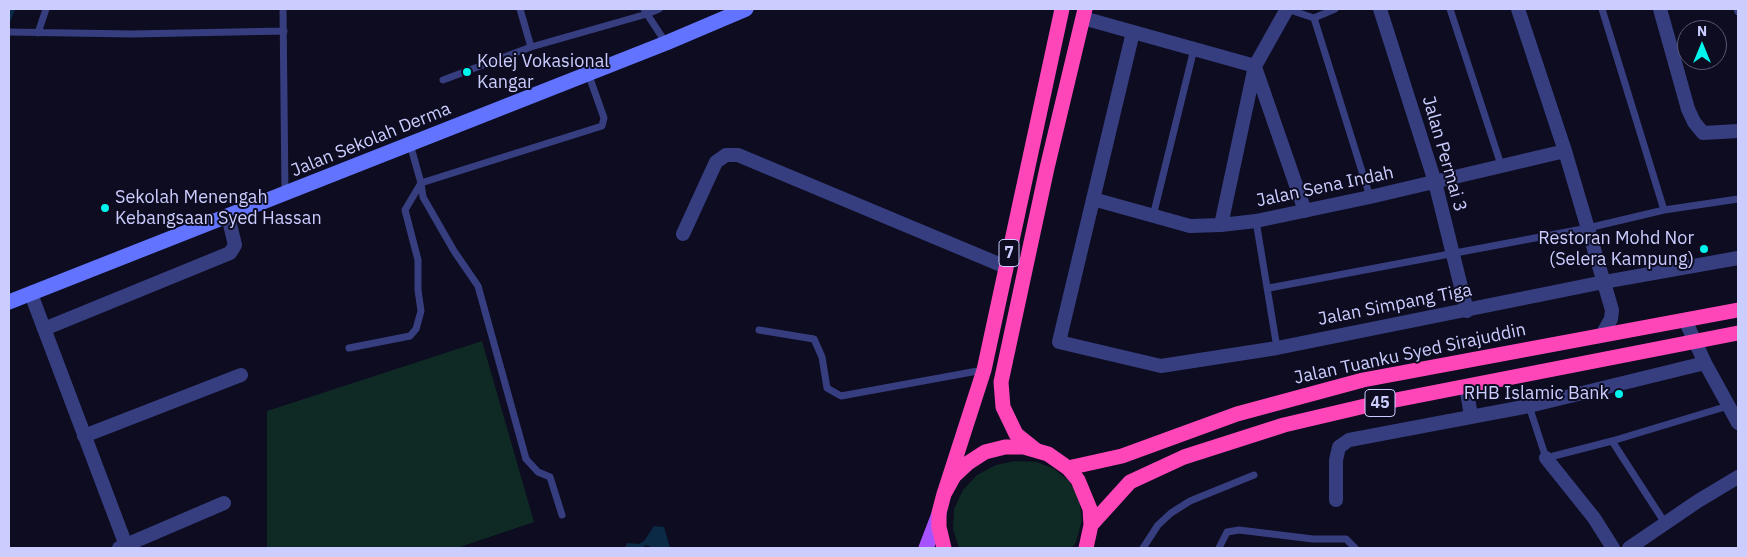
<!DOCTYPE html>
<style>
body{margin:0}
#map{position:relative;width:1747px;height:557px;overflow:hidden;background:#0d0c20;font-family:"IBM Plex Sans",sans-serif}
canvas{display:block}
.frame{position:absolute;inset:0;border:10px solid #cbcdff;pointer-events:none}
.north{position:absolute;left:1677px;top:20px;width:50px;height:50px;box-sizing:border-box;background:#0d0c20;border:1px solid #595979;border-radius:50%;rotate:0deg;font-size:14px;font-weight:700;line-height:20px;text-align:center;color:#cbcdff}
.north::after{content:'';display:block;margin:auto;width:18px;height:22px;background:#00f6ec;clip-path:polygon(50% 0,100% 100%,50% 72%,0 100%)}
</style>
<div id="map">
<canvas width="1747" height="557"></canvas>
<div class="frame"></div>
<div class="north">N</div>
</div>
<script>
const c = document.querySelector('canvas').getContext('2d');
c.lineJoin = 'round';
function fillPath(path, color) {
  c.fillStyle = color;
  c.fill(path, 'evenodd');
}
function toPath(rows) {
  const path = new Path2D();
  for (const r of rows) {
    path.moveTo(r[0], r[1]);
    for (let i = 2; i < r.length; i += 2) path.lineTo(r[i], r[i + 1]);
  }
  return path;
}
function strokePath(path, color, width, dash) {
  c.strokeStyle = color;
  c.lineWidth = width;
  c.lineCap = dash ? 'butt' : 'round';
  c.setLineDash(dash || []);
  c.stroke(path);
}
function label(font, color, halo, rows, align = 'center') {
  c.font = font + ' "IBM Plex Sans",sans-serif';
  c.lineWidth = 4;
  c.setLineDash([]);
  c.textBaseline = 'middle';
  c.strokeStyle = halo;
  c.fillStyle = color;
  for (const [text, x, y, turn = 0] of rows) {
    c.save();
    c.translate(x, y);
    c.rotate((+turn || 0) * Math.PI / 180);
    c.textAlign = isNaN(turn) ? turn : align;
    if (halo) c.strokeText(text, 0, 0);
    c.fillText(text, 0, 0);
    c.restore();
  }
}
fillPath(toPath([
 [482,341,534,522,457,548,267,548,267,411],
 [1015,461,1037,462,1054,469,1069,481,1079,498,1082,520,1076,542,1072,548,959,548,953,529,954,509,963,490,977,475,996,465]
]), '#0f2a25');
fillPath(toPath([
 [654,526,664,527,670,548,654,548,646,545,642,548,625,548,627,543,639,544,644,541]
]), '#0b2a45');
strokePath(toPath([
 [9,19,13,9]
]), '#0b2a45', 4.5);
strokePath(toPath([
 [283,9,285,193],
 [520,9,531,47,647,14,666,43],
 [644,9,647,14,659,9],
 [1287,9,1314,18,1335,9],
 [1450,9,1501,165],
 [1602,9,1664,210],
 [1737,9,1738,12],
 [1314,18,1370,197],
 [9,32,132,34,284,31],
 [38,33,46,9],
 [443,80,531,47],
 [1153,216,1194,49],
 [1256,221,1277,348],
 [1269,288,1588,228,1664,210,1738,199],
 [759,330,814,339,822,357,827,388,841,396,983,370],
 [349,348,410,336,416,329,421,311,418,290,418,260,405,210,421,183,410,144],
 [1529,406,1546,458,1612,441,1728,406],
 [1612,441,1665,523],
 [562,515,550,477,538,472,526,459,478,286,454,251,423,197,421,183,602,126,604,118,588,73],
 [1143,548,1158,525,1171,513,1190,501,1254,475],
 [1219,548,1227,532,1239,530,1313,539,1346,539,1355,548]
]), '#363e80', 7);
strokePath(toPath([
 [1380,9,1435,182,1467,311],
 [1518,9,1565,151,1612,310,1611,319,1602,335],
 [1660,9,1688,109,1694,122,1703,133,1738,131],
 [1083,18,1255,66],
 [1133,32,1059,342,1161,366,1277,348,1604,282,1738,258],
 [1255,67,1305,211],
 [1093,199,1190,226,1221,225,1256,221,1370,197,1565,151],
 [1221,225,1255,66,1287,9],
 [683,234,716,162,726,155,738,155,1006,267],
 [31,294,127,548],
 [1685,320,1705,363,1738,423],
 [44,329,230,253,235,245,228,216],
 [1466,386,1471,416],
 [84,436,241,375],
 [1546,458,1594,518,1613,548],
 [1336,500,1336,460,1339,447,1349,440,1529,406,1705,363],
 [119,548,224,503],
 [1629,548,1698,501,1738,477]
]), '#363e80', 14);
strokePath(toPath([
 [9,302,666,43,746,9]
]), '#6274ff', 15);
strokePath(toPath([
 [926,548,939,514]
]), '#a652ff', 15);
strokePath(toPath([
 [1036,450,1016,434,1003,407,1001,382,1047,168,1085,9],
 [1068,468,1122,456,1237,414,1363,380,1738,310],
 [944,494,984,370,1062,9],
 [1091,525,1130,482,1184,457,1284,425,1365,406,1738,333],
 [944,548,939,527,939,513,944,494,954,476,968,463,985,452,1005,447,1024,447,1048,454,1068,468,1078,480,1090,509,1091,525,1086,548]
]), '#ff46b9', 15);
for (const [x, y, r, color] of [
 [467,72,5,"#00f6ec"],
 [105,208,5,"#00f6ec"],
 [1704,249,5,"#00f6ec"],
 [1619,394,5,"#00f6ec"]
]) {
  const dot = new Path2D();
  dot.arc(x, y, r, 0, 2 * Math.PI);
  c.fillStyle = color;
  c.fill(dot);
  strokePath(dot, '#0d0c20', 2);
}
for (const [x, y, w] of [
 [1009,253,20],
 [1380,403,30]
]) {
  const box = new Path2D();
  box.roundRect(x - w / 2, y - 13.5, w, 27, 4);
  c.fillStyle = '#0d0c20';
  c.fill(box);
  strokePath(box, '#cbcdff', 1);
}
label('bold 16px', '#cbcdff', null, [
 ["7",1009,253],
 ["45",1380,403]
]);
label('18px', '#cbcdff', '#0d0c20', [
 ["Kolej Vokasional",477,62],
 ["Kangar",477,83],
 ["Sekolah Menengah",115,198],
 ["Kebangsaan Syed Hassan",115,219],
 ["Restoran Mohd Nor",1694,239,"right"],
 ["(Selera Kampung)",1694,260,"right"],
 ["RHB Islamic Bank",1609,394,"right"]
], 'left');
label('18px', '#cbcdff', '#0d0c20', [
 ["Jalan Sekolah Derma",371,140,-22],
 ["Jalan Permai 3",1444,154,74],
 ["Jalan Sena Indah",1325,187,-12],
 ["Jalan Simpang Tiga",1395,305,-11],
 ["Jalan Tuanku Syed Sirajuddin",1410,354,-12]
]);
</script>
